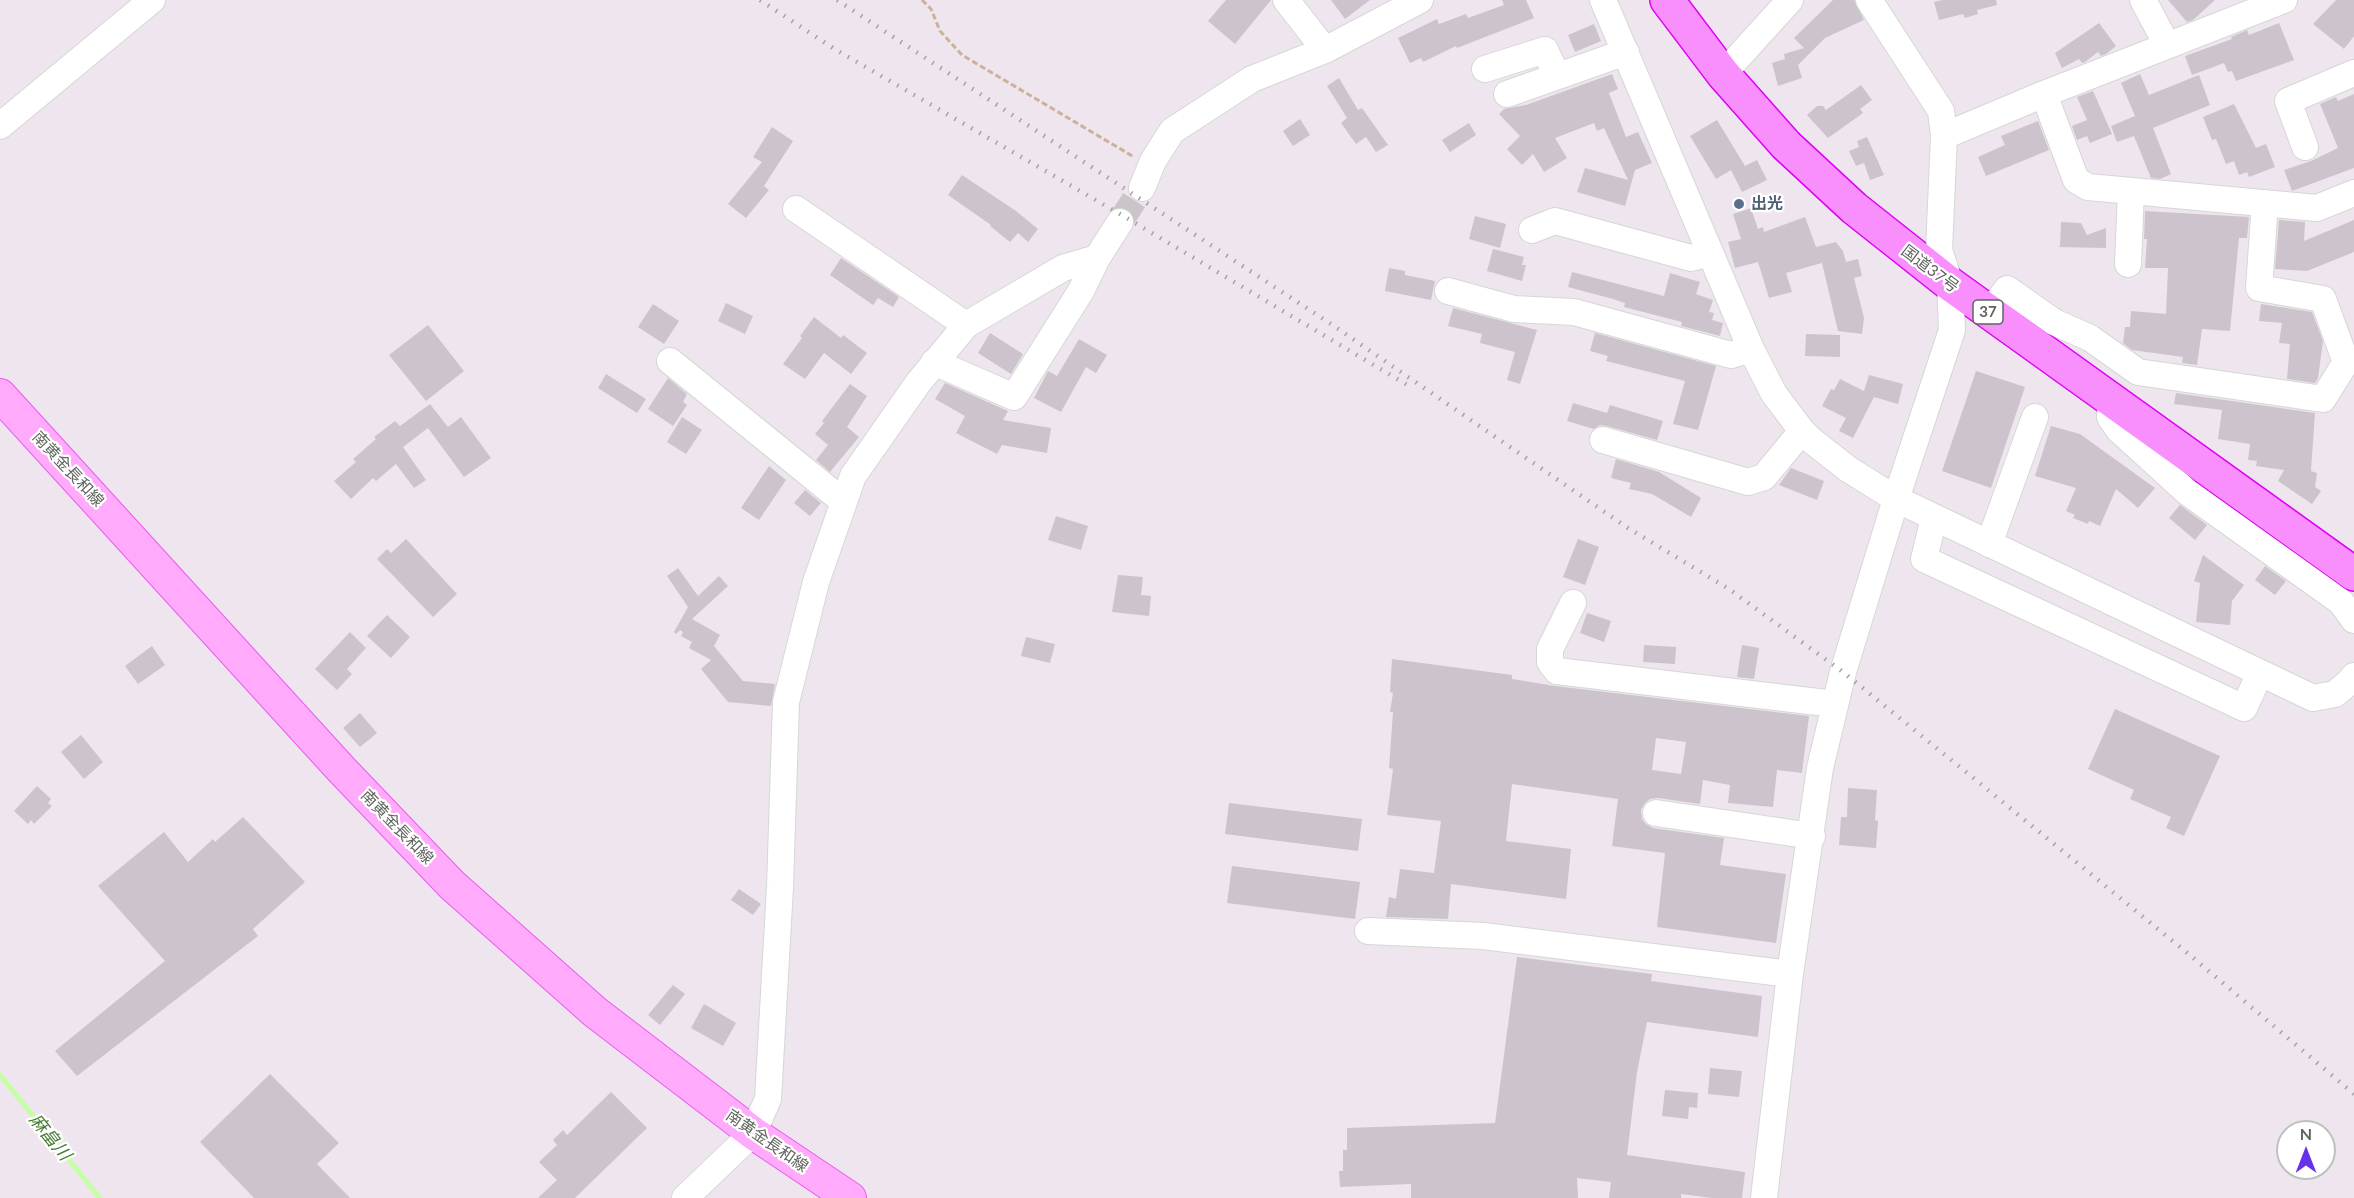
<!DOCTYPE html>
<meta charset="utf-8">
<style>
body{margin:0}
#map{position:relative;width:2354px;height:1198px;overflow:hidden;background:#efe5ef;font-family:Lato,sans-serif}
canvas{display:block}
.north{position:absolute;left:2276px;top:1120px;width:60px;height:60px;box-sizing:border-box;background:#fff;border:2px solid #bfc1be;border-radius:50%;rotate:0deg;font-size:16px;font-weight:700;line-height:24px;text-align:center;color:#5f655d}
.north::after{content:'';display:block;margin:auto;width:21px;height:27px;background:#6730ea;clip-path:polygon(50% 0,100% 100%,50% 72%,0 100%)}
</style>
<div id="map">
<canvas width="2354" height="1198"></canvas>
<div class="north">N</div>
</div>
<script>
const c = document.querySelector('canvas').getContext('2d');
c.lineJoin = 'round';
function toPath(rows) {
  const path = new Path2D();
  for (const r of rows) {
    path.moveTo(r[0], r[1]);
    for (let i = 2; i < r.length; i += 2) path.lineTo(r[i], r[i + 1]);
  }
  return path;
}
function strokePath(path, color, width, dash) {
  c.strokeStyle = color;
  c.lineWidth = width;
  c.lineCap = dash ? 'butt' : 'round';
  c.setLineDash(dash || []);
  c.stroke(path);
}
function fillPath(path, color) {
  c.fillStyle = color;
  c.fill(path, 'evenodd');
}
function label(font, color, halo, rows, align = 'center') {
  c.font = font + ' Lato,"Noto Sans JP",sans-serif';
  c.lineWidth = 4.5;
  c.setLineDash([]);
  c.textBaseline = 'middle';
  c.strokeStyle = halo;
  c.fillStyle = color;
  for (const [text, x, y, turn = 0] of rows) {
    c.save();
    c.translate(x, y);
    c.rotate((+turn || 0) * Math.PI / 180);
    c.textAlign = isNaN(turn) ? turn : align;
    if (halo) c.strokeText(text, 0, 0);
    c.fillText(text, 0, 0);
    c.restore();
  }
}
strokePath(toPath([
 [0,1075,100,1198]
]), '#c4ffa5', 5);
fillPath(toPath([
 [1226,0,1271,0,1235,44,1208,21],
 [1331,0,1370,0,1345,19],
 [1502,0,1526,0,1534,18,1457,48,1456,46,1423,62,1421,58,1410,63,1398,38,1437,19,1439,24,1466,14,1468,18,1504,5],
 [1833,0,1854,0,1864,20,1825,38,1798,65,1802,78,1778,86,1772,63,1785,59,1784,54,1804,48,1794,38],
 [1942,0,1996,0,1997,5,1977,10,1978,14,1965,18,1963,14,1939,20,1934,2],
 [2168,0,2215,0,2193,20,2187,22],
 [2336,0,2354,0,2354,36,2344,49,2313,24],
 [2099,23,2116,46,2106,54,2101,56,2098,52,2085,62,2082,63,2079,59,2062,68,2055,53],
 [2279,23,2294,60,2236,81,2232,71,2228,72,2224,63,2192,75,2185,56,2232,39,2231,37,2247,30,2249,35],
 [1594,24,1601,41,1575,52,1568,35],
 [1612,74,1618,89,1609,93,1626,137,1638,132,1652,163,1635,170,1625,206,1577,192,1585,168,1628,180,1604,128,1597,131,1594,123,1555,138,1567,158,1544,172,1533,154,1522,165,1507,149,1520,136,1499,114,1504,109,1526,105],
 [2140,74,2149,95,2199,75,2210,105,2153,128,2171,174,2160,179,2151,178,2134,136,2117,142,2111,126,2135,116,2121,83],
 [1339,78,1358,110,1362,108,1388,145,1376,152,1366,137,1356,144,1341,123,1347,118,1327,86],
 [1861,85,1872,100,1860,109,1863,113,1828,138,1807,115,1817,106,1823,106,1826,110],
 [2093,91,2112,134,2090,143,2087,136,2077,140,2072,126,2087,120,2077,97],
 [2354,94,2354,168,2292,191,2284,170,2311,161,2338,148,2320,104,2336,97,2338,101],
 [2234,104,2256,148,2266,144,2275,167,2249,177,2247,172,2239,175,2234,161,2226,164,2216,139,2212,140,2203,117],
 [1300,119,1310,135,1293,146,1283,131],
 [1717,120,1745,166,1757,160,1767,180,1742,192,1731,170,1716,179,1690,136],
 [2038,121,2049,150,1986,176,1978,157,2005,145,2001,136],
 [1469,123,1476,135,1450,152,1442,140],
 [772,127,793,141,764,186,769,190,746,218,728,204,762,162,753,157],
 [1867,137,1884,175,1870,180,1864,163,1856,166,1849,151,1859,147,1857,141],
 [962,175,1016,211,1038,229,1028,242,1018,233,1010,242,990,226,991,225,948,195],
 [1751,208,1758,229,1763,227,1764,232,1805,217,1816,247,1836,242,1843,251,1846,262,1858,259,1862,276,1854,278,1864,318,1862,334,1838,331,1822,263,1786,273,1792,292,1769,298,1758,262,1735,268,1728,242,1741,239,1733,214],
 [2145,211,2249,217,2247,238,2239,238,2230,331,2202,329,2197,365,2182,363,2183,357,2132,350,2123,343,2125,327,2130,327,2131,311,2166,314,2168,268,2145,268,2147,239,2144,239],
 [1475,216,1506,224,1500,248,1469,239],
 [2279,220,2305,222,2304,241,2354,220,2354,252,2307,271,2275,269],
 [2061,222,2081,223,2087,235,2106,228,2106,248,2058,247,2060,246],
 [1493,249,1524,257,1522,265,1526,265,1522,281,1487,271],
 [841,258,899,297,893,307,878,298,873,305,830,275],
 [1389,268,1405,271,1405,275,1435,281,1431,300,1385,291],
 [1572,272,1664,296,1670,273,1700,282,1696,294,1713,300,1709,312,1714,313,1712,320,1723,323,1720,336,1681,326,1682,322,1624,307,1625,303,1613,299,1568,287],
 [726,303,753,316,745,334,718,321],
 [653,304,679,321,664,344,638,327],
 [2261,304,2312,312,2323,341,2318,378,2315,383,2287,379,2290,344,2279,343,2282,323,2259,321],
 [1453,308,1537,330,1520,384,1507,380,1515,352,1480,343,1482,334,1448,326],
 [814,317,841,338,843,335,867,353,851,374,824,353,805,379,783,364,802,338,800,336],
 [428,325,464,371,426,401,389,355],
 [990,333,1023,354,1011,374,978,353],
 [1595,333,1716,366,1698,430,1673,424,1685,381,1606,361,1608,356,1590,351],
 [1806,334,1840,335,1840,357,1805,356],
 [1079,339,1107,355,1096,373,1086,367,1061,412,1034,398,1048,371,1057,376],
 [1976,371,2025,387,1991,488,1942,471],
 [606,374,646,399,637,413,598,388],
 [1869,375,1903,384,1898,404,1874,397,1853,438,1839,431,1846,418,1822,406,1831,389,1834,390,1840,379,1864,391],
 [668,378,687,394,683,402,687,405,673,426,648,409],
 [945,383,1008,411,1003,420,1051,428,1047,453,1002,445,997,454,956,433,965,416,935,399],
 [850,384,867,396,847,427,859,437,830,472,816,460,828,445,815,434,824,423,822,421],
 [2176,393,2315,413,2311,471,2317,473,2315,487,2321,491,2312,504,2278,481,2284,470,2256,466,2257,461,2248,460,2250,444,2218,439,2222,410,2174,404],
 [1573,403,1607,413,1610,405,1663,421,1657,440,1607,426,1600,425,1594,429,1567,421],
 [430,404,448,427,461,417,491,458,464,477,428,428,403,447,426,480,414,488,396,464,376,481,373,478,351,499,334,481,356,462,353,459,376,439,374,437,395,421,400,426],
 [682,417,702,430,686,454,667,442],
 [2051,426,2080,434,2155,488,2138,508,2116,489,2100,526,2089,521,2088,524,2073,518,2075,515,2066,511,2076,488,2035,476],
 [1616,459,1659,472,1701,498,1691,517,1652,494,1629,489,1631,483,1611,478],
 [769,466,786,480,759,520,741,508],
 [1791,468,1824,481,1817,500,1779,485],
 [805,490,821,503,810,516,794,503],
 [2180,505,2207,525,2195,540,2169,518],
 [1056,516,1088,526,1081,550,1048,540],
 [406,539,457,594,433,617,377,559,387,549,391,553],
 [1578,539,1599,547,1585,585,1563,577],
 [2203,555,2244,585,2232,601,2230,625,2196,622,2200,583,2194,581],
 [2265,566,2286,581,2275,595,2255,580],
 [678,568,698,596,719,576,728,586,692,619,720,635,714,646,743,681,775,684,771,706,728,702,701,669,711,660,689,648,692,642,681,636,683,632,680,630,676,634,674,632,688,607,667,576],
 [1118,575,1143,577,1141,595,1151,596,1149,616,1112,612],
 [1587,613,1611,621,1604,642,1580,633],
 [387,615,410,637,391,658,367,636],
 [350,632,366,648,347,669,352,674,337,690,315,669],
 [1026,637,1055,644,1050,663,1021,656],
 [1644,645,1676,647,1675,664,1643,662],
 [1742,645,1759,648,1754,679,1737,677],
 [152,646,165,665,138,684,125,666],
 [1392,659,1512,675,1512,679,1555,686,1809,716,1802,773,1777,770,1773,807,1728,803,1730,785,1703,780,1700,804,1658,798,1650,799,1645,803,1641,810,1642,819,1646,824,1653,828,1724,838,1720,865,1786,874,1776,943,1657,927,1665,853,1612,846,1618,799,1512,784,1506,841,1571,849,1566,899,1451,884,1448,919,1386,917,1389,897,1396,899,1400,869,1434,873,1441,821,1387,815,1393,769,1389,768,1393,712,1390,712,1393,693,1390,692],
 [1656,738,1686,742,1681,774,1652,770],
 [2115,709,2220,756,2184,836,2166,828,2171,817,2130,799,2134,790,2088,769],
 [360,713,377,733,360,747,343,728],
 [81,735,103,762,84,779,61,752],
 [37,786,51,799,48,803,52,806,34,824,31,820,28,824,14,811],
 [1848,788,1877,790,1875,820,1878,821,1876,848,1839,845,1841,817,1847,817],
 [1229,803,1362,819,1358,851,1225,834],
 [243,817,305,882,253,929,258,936,77,1076,55,1051,165,961,98,886,164,832,188,862,213,839,215,842],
 [1232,866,1360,882,1355,919,1227,903],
 [739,889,761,904,753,915,731,900],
 [1517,957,1652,974,1651,981,1762,996,1758,1037,1647,1022,1637,1072,1627,1155,1745,1172,1742,1198,1712,1198,1681,1194,1681,1198,1609,1198,1611,1182,1577,1178,1578,1198,1411,1198,1411,1184,1340,1187,1339,1171,1343,1171,1343,1150,1347,1150,1347,1128,1495,1123],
 [673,985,685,994,660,1025,648,1015],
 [704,1004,736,1023,723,1046,691,1028],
 [1710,1068,1742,1071,1739,1097,1708,1094],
 [270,1074,339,1143,317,1164,350,1198,254,1198,200,1142],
 [1665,1090,1698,1093,1697,1108,1689,1107,1688,1119,1662,1116],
 [611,1092,647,1128,575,1198,538,1198,557,1180,539,1162,557,1145,553,1140,563,1130,567,1135]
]), '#ccc3cd');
strokePath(toPath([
 [1120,222,1142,188]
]), '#cbc5ca', 26, [26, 13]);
const minor = toPath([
 [1286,0,1325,50],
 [1603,0,1751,349,1774,394,1802,431,1811,440,1848,469,1896,499,2313,698,2335,694,2348,683,2354,676],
 [2143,0,2167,45],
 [1485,69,1545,50,1557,76],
 [1723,74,1790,0],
 [1507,94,1626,52],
 [2044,94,2076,180,2088,187,2317,208,2354,193],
 [0,126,152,0],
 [1944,136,2044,94,2284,0],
 [2305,147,2288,101,2354,73],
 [1142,188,1153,161,1172,131,1252,79,1325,50,1420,0],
 [796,209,966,325],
 [1532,230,1555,221,1691,258,1710,253],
 [2128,264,2131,191],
 [1448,291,1514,309,1574,312,1731,355,1751,349],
 [1990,312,2007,289,2054,322,2090,338,2138,372,2323,399,2346,362,2323,299,2259,288,2265,203],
 [670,361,844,502],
 [934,362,1014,397,1081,291,1097,258],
 [2111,399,2110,417,2119,430,2187,492,2341,602,2354,620],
 [1603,440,1748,482,1764,477,1802,431],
 [1934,518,1924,559,2244,708,2260,673],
 [1989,544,2035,417],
 [1573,603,1550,649,1550,662,1557,671,1835,704],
 [1656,813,1812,836],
 [1368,931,1483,936,1790,974],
 [685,1198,753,1133,768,1099,780,887,786,702,816,582,853,476,918,383,966,325,1063,268,1097,258,1120,222],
 [1764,1198,1790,974,1820,768,1843,672,1896,499,1952,330,1950,284,1939,250,1944,136,1941,111,1869,0]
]);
const major = toPath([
 [0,395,341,769,452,885,595,1012,753,1133,850,1198]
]);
const highway = toPath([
 [1667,0,1723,74,1786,145,1854,208,1950,284,2354,574]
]);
strokePath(minor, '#d3d9d2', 28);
strokePath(major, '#e95bf2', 34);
strokePath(highway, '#dd00f4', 36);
strokePath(toPath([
 [922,0,931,9,940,31,962,55,1134,157]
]), '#cab29b', 3, [6, 3]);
strokePath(minor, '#fff', 26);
strokePath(major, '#ffaafa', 32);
strokePath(highway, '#f98efd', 33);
strokePath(toPath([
 [760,0,833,48,1125,217,1409,386],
 [837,0,1331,324,1628,528,1729,589,1843,672,1966,772,2191,956,2354,1094]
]), '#a2a4a1', 4.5, [1.5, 8]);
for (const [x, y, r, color] of [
 [1739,204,6,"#5c6f8a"]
]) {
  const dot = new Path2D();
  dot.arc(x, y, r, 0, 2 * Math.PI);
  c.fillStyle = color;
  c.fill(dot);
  strokePath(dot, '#fff', 2);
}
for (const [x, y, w] of [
 [1988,312,30]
]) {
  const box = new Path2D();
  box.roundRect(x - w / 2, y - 12, w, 24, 4.5);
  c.fillStyle = '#fff';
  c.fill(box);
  strokePath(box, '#5f655d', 1.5);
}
label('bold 15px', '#5f655d', null, [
 ["37",1988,312]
]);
label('bold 16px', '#4e5e75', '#fff', [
 ["出光",1751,204]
], 'left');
label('16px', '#5f655d', '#fff', [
 ["国道37号",1930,269,37],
 ["南黄金長和線",68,469,47],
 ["南黄金長和線",397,827,46],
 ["南黄金長和線",767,1141,35]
]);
label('italic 18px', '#457c31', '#fff', [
 ["麻畠川",50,1137,51]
]);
</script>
